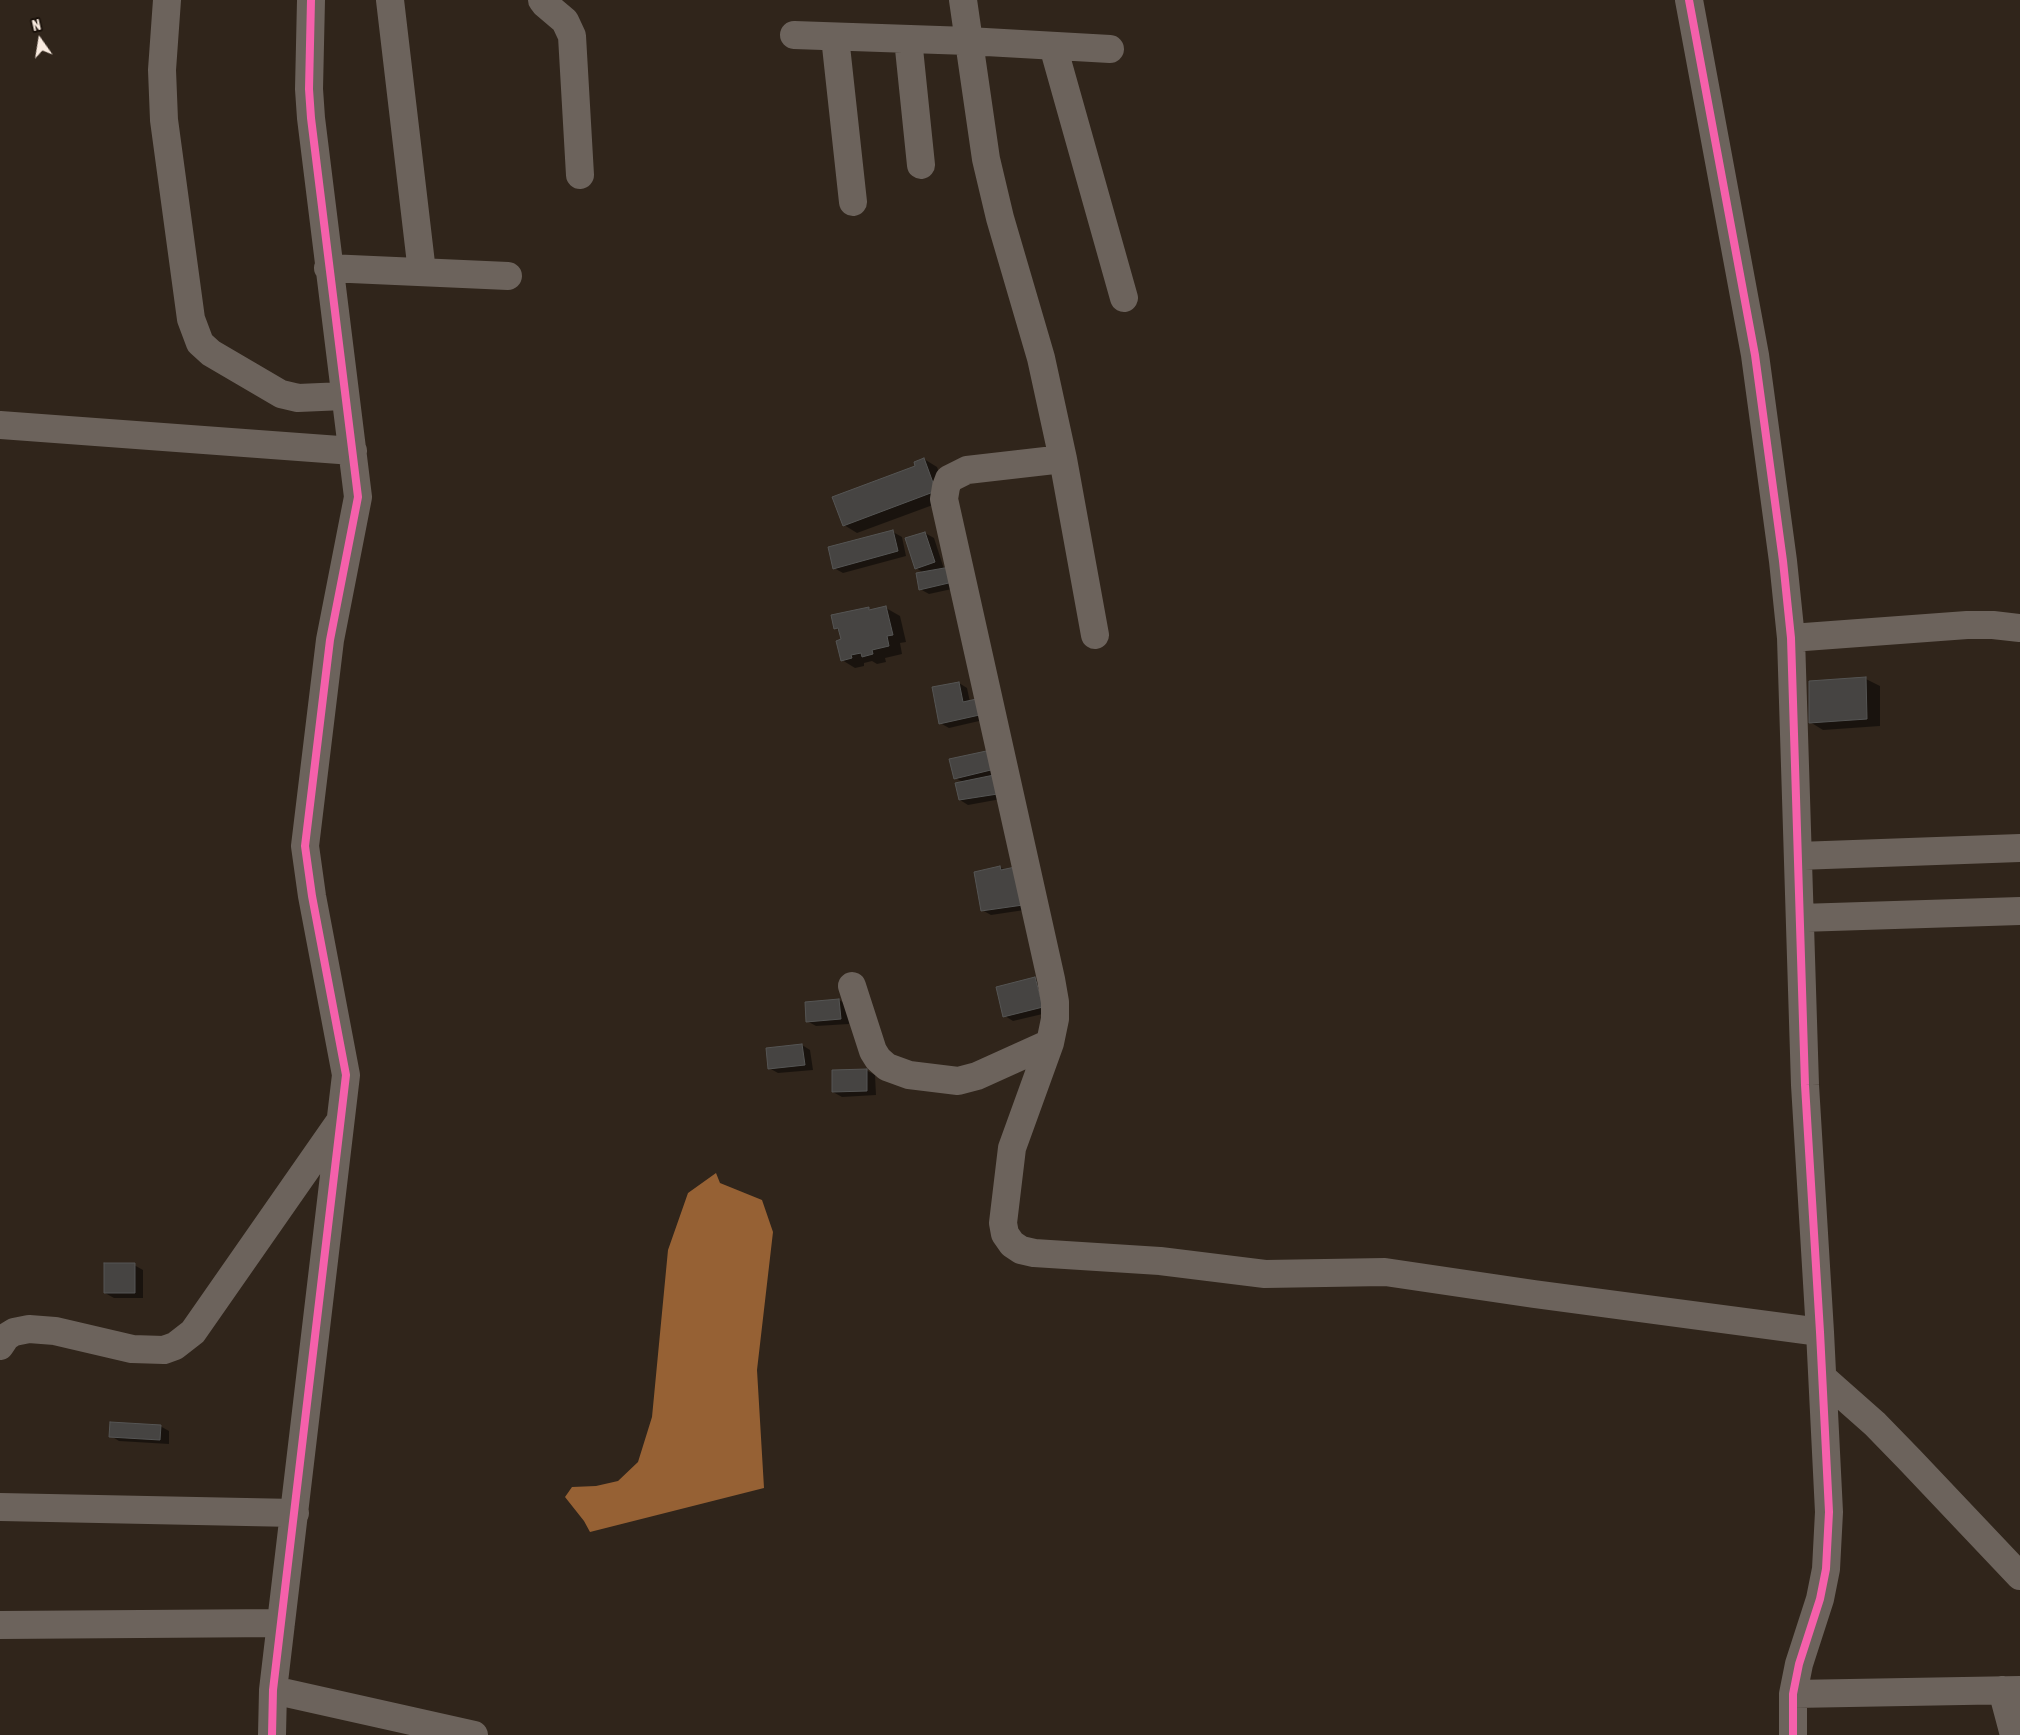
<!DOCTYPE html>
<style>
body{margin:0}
#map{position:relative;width:2020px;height:1735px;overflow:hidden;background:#30251b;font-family:"Asap Condensed",sans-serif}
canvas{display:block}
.north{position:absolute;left:15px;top:15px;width:50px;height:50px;-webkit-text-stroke:4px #191009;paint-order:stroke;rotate:347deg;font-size:14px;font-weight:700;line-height:20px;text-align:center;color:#f9ebe0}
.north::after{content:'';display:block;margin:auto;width:18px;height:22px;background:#f9ebe0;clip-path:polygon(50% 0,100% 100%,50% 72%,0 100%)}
</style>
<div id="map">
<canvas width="2020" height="1735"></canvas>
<div class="north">N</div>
</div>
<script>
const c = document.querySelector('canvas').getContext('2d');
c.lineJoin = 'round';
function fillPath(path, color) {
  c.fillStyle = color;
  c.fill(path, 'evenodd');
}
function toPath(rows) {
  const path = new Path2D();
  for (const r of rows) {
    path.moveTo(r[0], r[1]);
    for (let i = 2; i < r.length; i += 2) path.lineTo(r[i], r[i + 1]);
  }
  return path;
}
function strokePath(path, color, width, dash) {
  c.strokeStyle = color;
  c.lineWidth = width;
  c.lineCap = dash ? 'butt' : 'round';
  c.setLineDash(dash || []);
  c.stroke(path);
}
fillPath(toPath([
 [716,1173,720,1183,762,1200,773,1232,757,1370,764,1488,590,1532,584,1521,565,1497,572,1487,596,1486,618,1481,638,1462,652,1417,668,1250,688,1193]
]), '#966134');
fillPath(toPath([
 [924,459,937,467,949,499,857,533,844,525],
 [893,532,902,537,906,556,843,573,834,568],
 [925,533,934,538,944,569,961,587,929,594,920,589,924,573,916,568],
 [868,608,873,611,886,608,900,616,906,642,900,643,902,654,885,658,886,662,877,664,872,661,864,663,864,666,855,668,842,660,842,640,840,631,835,628],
 [1866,679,1880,686,1880,726,1823,730,1810,722,1811,682],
 [959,683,967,688,970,702,992,718,949,728,940,723],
 [991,752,1012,797,968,805,960,800,963,782,955,778],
 [1000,867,1005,870,1031,909,991,915,982,910],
 [1035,979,1044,984,1051,1012,1013,1021,1005,1016],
 [839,1000,848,1005,849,1024,816,1026,807,1021],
 [802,1045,810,1050,813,1070,778,1073,769,1068],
 [866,1070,875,1075,876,1095,842,1097,833,1092],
 [134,1265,143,1270,143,1298,114,1298,105,1293],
 [160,1426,169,1431,169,1444,119,1441,111,1436]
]), '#0007');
const building = toPath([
 [924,458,936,491,843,526,832,497,915,466,914,462,924,458],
 [893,530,898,551,833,569,828,547,893,530],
 [925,532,935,562,915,569,905,538,925,532],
 [950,567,953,582,919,590,916,573,950,567],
 [886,606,893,635,887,636,889,646,872,650,873,654,862,657,861,653,851,655,852,658,841,661,836,641,841,639,838,628,834,629,831,615,869,607,869,610,886,606],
 [1866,677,1867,719,1809,723,1809,681,1866,677],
 [959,682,963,702,981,698,984,714,939,724,932,687,959,682],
 [991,750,995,769,954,779,949,759,991,750],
 [999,774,1004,793,959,800,955,783,999,774],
 [1000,866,1001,870,1015,867,1023,905,981,911,974,872,1000,866],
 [1035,977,1043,1007,1003,1017,996,987,1035,977],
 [839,999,841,1019,806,1022,805,1002,839,999],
 [802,1044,805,1065,768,1069,766,1048,802,1044],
 [867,1069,867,1091,832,1092,832,1070,867,1069],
 [104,1263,135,1263,135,1293,104,1293,104,1263],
 [110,1422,161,1425,160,1440,109,1437,110,1422]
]);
fillPath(building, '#464442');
strokePath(building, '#555554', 1);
strokePath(toPath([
 [167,0,162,70,164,120,191,319,200,343,211,353,281,394,298,398,344,396],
 [390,0,422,272],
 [542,0,545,4,565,21,572,36,580,175],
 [963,0,986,159,1000,218,1041,358,1063,459,1095,635],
 [1689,0,1755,355,1783,561,1791,638,1805,1085,1820,1332,1829,1512,1826,1569,1820,1599,1799,1664,1793,1694,1793,1735],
 [794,35,968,41,1110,49],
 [835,37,853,202],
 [908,39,921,165],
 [1053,46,1124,298],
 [328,268,508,276],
 [0,425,353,451],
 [1063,459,967,470,949,479,946,487,944,499,1051,979,1055,1002,1055,1019,1050,1043,1012,1148,1003,1223,1005,1234,1012,1244,1021,1250,1034,1253,1160,1261,1265,1274,1385,1272,1534,1294,1820,1332],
 [1791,638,1967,625,1993,625,2020,628],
 [1798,856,2020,848],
 [1800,918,2020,911],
 [852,986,873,1051,878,1059,887,1067,909,1075,958,1081,977,1076,1050,1043],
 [0,1346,6,1337,14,1332,29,1329,55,1331,132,1349,164,1350,175,1346,193,1332,338,1124],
 [1823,1378,1875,1424,1910,1460,2020,1576],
 [0,1507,295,1513],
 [0,1625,281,1623],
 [273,1690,474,1735],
 [2002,1690,2014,1735],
 [1793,1694,2020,1690],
 [272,1735,273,1690,346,1075,312,896,305,846,330,640,358,497,311,118,309,89,311,0]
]), '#6c635c', 28);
strokePath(toPath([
 [1689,0,1755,355,1783,561,1791,638,1805,1085,1820,1332,1829,1512,1826,1569,1820,1599,1799,1664,1793,1694,1793,1735],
 [272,1735,273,1690,346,1075,312,896,305,846,330,640,358,497,311,118,309,89,311,0]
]), '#f560ab', 8);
</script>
